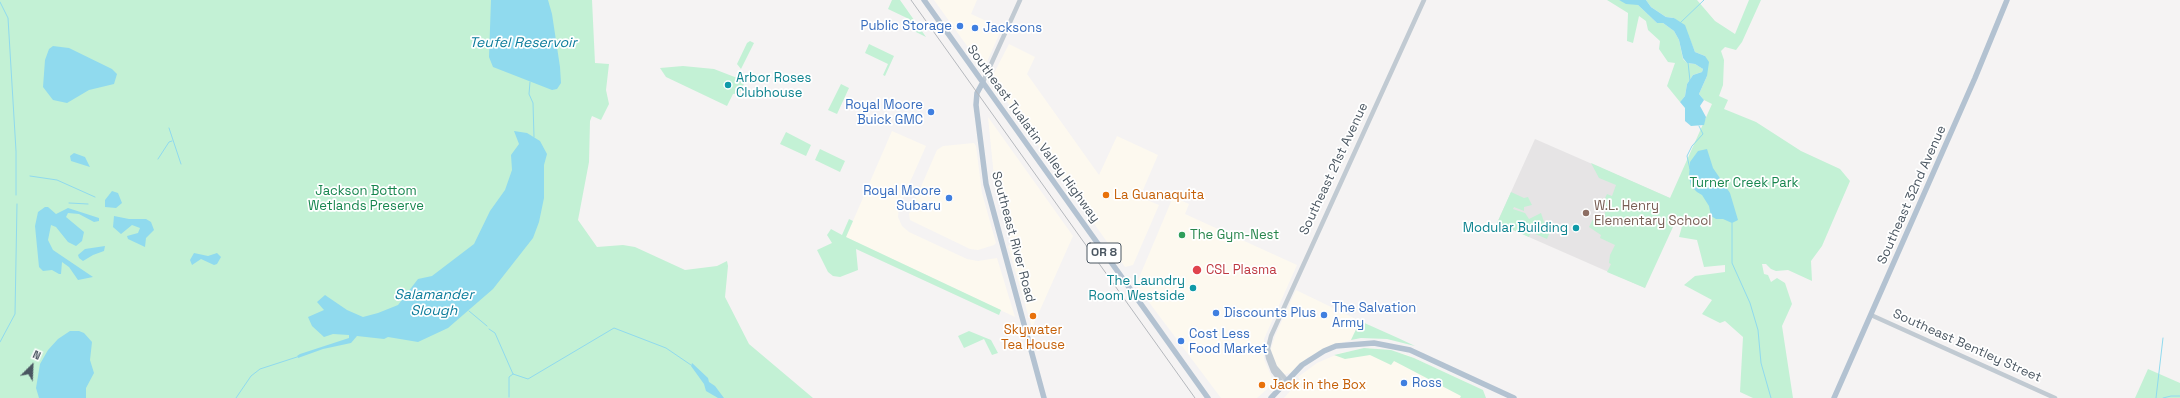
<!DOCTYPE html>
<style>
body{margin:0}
#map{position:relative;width:2180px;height:398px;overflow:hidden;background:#f5f3f3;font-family:"Space Grotesk",sans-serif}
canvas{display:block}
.north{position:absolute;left:12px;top:346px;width:40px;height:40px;-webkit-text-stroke:3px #fff;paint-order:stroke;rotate:24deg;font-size:11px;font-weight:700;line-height:16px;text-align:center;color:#4a5661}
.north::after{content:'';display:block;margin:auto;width:14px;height:18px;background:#4a5661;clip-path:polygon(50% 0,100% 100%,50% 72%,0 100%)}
</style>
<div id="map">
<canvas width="2180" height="398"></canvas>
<div class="north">N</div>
</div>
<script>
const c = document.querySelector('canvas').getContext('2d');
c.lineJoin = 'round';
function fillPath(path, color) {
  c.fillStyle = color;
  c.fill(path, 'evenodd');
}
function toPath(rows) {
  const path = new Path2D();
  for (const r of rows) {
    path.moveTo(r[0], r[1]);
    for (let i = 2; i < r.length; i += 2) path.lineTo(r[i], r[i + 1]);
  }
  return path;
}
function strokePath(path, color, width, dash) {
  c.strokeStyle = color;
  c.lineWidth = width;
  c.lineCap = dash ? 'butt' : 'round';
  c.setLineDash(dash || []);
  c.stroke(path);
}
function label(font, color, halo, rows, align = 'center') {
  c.font = font + ' "Space Grotesk",sans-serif';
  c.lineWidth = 3.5;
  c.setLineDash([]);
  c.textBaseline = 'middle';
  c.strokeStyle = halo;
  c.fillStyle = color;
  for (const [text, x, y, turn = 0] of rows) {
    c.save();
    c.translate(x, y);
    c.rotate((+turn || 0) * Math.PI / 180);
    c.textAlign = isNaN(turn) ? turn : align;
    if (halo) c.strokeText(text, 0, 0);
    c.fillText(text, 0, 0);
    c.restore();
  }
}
fillPath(toPath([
 [934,0,977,0,971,14,1002,28,986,64,980,64],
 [1009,44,1035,57,1027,74,1099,175,1117,136,1158,155,1140,197,1159,205,1133,265,1125,267,993,82,993,75],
 [988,117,1073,236,1032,328,1008,246,1011,244,995,187],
 [892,131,926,146,899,207,898,217,902,226,909,232,967,259,978,261,997,258,1015,317,846,237],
 [974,143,976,146,982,193,996,243,994,245,978,250,970,249,914,222,910,220,909,214,937,150,943,146],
 [1173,197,1189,204,1185,214,1297,265,1264,339,1264,359,1274,383,1257,398,1221,398,1136,285],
 [1296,290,1360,321,1351,340,1335,345,1307,358,1290,373,1283,375,1280,372,1272,357,1271,349,1275,336],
 [1370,348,1405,354,1466,382,1471,398,1284,398,1300,380,1298,377,1317,363,1340,353]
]), '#fdf9ef');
fillPath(toPath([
 [1535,139,1670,198,1645,288,1497,223]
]), '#e6e4e5');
fillPath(toPath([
 [0,0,592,0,595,63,609,64,606,90,609,104,601,120,592,116,590,121,589,162,578,220,597,247,623,245,635,247,685,270,717,266,727,261,728,266,725,297,749,344,813,398,0,398],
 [892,0,900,0,926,37,914,31,909,19,888,9],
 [1607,0,1619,0,1637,4,1657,23,1663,23,1674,31,1679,40,1683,59,1687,63,1695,64,1703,69,1702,72,1693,75,1687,84,1685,96,1680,102,1667,86,1675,63,1668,62,1659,49,1660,41,1648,30,1646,21,1639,16,1633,43,1627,41,1628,13],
 [1646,0,1697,0,1715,21,1735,34,1749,0,1761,0,1742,42,1736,50,1725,47,1721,51,1724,60,1723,85,1719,96,1728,100,1724,109,1756,122,1801,151,1840,169,1850,181,1822,246,1811,261,1812,281,1788,270,1776,271,1771,269,1766,264,1762,264,1764,274,1768,275,1771,282,1777,278,1785,283,1792,304,1782,326,1793,398,1753,398,1740,392,1743,337,1725,321,1720,323,1702,314,1712,300,1684,285,1695,276,1725,272,1725,265,1704,267,1697,240,1679,237,1684,219,1678,216,1645,288,1607,272,1611,264,1609,263,1610,255,1615,245,1600,238,1601,235,1589,227,1593,219,1601,222,1607,208,1604,200,1607,194,1612,196,1616,185,1599,178,1591,163,1670,198,1712,104,1704,100,1699,94,1707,76,1705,56,1695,52,1689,37,1674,18,1666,17,1651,7],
 [750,41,754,43,741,69,737,64,747,43],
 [869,44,894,56,885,76,883,75,888,64,865,53],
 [683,66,714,69,745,81,740,93,733,94,727,106,666,77,660,68],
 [841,84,849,88,837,114,828,110],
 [786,132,811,145,806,156,780,144],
 [820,149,845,161,840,172,815,160],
 [1511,192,1524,198,1528,197,1532,205,1524,207,1524,211,1514,207,1513,209,1525,213,1529,219,1541,213,1544,222,1551,229,1547,239,1531,232,1529,237,1497,223],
 [849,219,853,221,846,237,1001,310,999,315,856,249,858,270,840,277,833,276,828,272,817,250,832,243,827,235,831,229,842,235],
 [1360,321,1398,338,1415,346,1387,339,1361,338,1351,340],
 [969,331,991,340,998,353,992,355,984,339,964,348,958,336],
 [1364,348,1391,350,1414,358,1483,390,1486,398,1460,398,1461,396,1394,361,1391,365,1370,355,1345,359,1334,355],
 [2148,369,2180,383,2180,398,2135,398]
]), '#c3f1d5');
fillPath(toPath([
 [491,0,548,0,552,14,560,67,561,83,557,89,552,90,493,67,489,57],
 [1619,0,1646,0,1651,7,1666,17,1674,18,1685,25,1695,52,1705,56,1709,62,1707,76,1699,94,1704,100,1700,106,1706,117,1704,125,1691,126,1685,121,1685,108,1680,102,1685,96,1687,84,1693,75,1702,72,1703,69,1695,64,1687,63,1683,58,1679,40,1674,31,1663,23,1657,23,1638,5,1626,4],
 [53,46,69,48,112,69,117,74,114,84,89,90,67,103,53,100,43,87,45,60,49,49],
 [514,131,527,133,540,141,547,154,544,165,544,198,539,222,533,238,493,289,448,328,418,342,388,337,384,339,357,336,351,343,323,349,298,358,297,356,300,354,349,338,349,335,333,334,324,337,312,326,308,317,324,310,317,302,325,295,347,310,363,317,378,313,398,305,418,279,432,276,474,244,490,211,505,190,512,170,511,155,519,144],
 [1707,149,1713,168,1730,193,1738,220,1732,223,1723,219,1716,219,1711,216,1709,206,1702,195,1697,192,1691,186,1689,177,1690,162,1698,151],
 [74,153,85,157,90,167,71,161,70,156],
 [112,191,118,193,122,203,116,208,105,207,105,200],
 [45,207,48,207,56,214,68,208,99,218,99,221,94,222,79,214,68,213,66,217,84,232,82,241,76,246,68,242,56,227,51,225,48,240,53,250,93,277,78,280,69,267,62,262,61,274,59,274,52,270,43,271,39,267,35,226,38,212],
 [114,216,129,219,146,219,151,222,154,230,146,238,145,247,128,239,127,236,138,233,140,228,132,225,121,234,113,227],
 [105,246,104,251,93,255,83,261,79,258,78,255,85,249],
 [194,253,208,256,217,253,221,257,217,264,214,265,201,259,192,265,190,260],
 [70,331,79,331,84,333,92,342,90,360,94,373,86,388,86,398,39,398,36,388,40,364,48,350,58,339],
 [692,363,708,378,709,382,715,386,724,398,718,398,706,391,704,384,691,366]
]), '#90daee');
strokePath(toPath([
 [0,2,8,18,16,151,16,195],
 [1680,23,1704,0],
 [1688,62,1690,81],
 [530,82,529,94,533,103,534,137],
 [169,128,181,164],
 [158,159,169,142,172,141],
 [1690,169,1687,156,1692,146,1703,134,1699,126],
 [30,176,57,180,95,197],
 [69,203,88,204],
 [1732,223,1732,263,1750,303,1758,330,1761,363,1771,398],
 [469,311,487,326],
 [489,329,495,333,513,374,528,379,614,328,666,348,691,365],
 [0,342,15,314,17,204],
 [509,397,509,377,513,374],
 [236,398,251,376,260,369,297,357],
 [2156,398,2163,338],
 [2163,398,2171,396,2180,396]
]), '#90daee', 1);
strokePath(toPath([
 [983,82,1020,0],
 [1871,315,2055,398],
 [1268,349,1275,367,1289,383],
 [1284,385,1273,371,1268,358,1267,352,1271,336,1424,0]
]), '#c1cad2', 4.5);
strokePath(toPath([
 [924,0,1208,398],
 [983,82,977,93,976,105,986,184,1044,398],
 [1271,398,1302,365,1324,351,1336,346,1374,343,1410,350,1514,398],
 [1834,398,1975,78,2007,0]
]), '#b3c2d1', 5.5);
strokePath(toPath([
 [911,0,1195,398]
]), '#b5b8bd', 1);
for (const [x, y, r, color] of [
 [960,26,4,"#3f7fe0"],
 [975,28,4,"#3f7fe0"],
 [728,85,4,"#0f9aa8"],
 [931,112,4,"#3f7fe0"],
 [1106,195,4,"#e8710a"],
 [949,198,4,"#3f7fe0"],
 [1586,213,4,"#8d6e63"],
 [1576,228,4,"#0f9aa8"],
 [1182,235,4,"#2e9e5b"],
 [1197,270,5,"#e0444e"],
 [1193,288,4,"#0f9aa8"],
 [1216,313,4,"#3f7fe0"],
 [1324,315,4,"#3f7fe0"],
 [1033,316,4,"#e8710a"],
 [1181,341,4,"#3f7fe0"],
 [1404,383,4,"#3f7fe0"],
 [1262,385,4,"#e8710a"]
]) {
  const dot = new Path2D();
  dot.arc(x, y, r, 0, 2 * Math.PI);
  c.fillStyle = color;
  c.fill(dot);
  strokePath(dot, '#fff', 1.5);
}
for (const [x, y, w] of [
 [1104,253,34]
]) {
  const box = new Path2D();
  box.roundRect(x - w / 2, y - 10, w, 20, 3);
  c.fillStyle = '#fff';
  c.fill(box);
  strokePath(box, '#4a5661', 1);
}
label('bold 12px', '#4a5661', null, [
 ["OR 8",1104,253]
]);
label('13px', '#366cbe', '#fff', [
 ["Public Storage",952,26,"right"],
 ["Jacksons",983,28],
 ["Royal Moore",923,105,"right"],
 ["Buick GMC",923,120,"right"],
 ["Royal Moore",941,191,"right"],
 ["Subaru",941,206,"right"],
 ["The Salvation",1332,308],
 ["Army",1332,323],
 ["Discounts Plus",1224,313],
 ["Cost Less",1189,334],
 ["Food Market",1189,349],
 ["Ross",1412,383]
], 'left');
label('13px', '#0d838f', '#fff', [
 ["Arbor Roses",736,78,"left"],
 ["Clubhouse",736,93,"left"],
 ["Modular Building",1568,228],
 ["The Laundry",1185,281],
 ["Room Westside",1185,296]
], 'right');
label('13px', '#4a5661', '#fff', [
 ["Southeast Tualatin Valley Highway",1033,134,54],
 ["Southeast 21st Avenue",1334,169,-65],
 ["Southeast 32nd Avenue",1912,195,-66],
 ["Southeast River Road",1013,237,75],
 ["Southeast Bentley Street",1967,346,24]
]);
label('13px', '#17864f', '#fff', [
 ["Turner Creek Park",1744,183],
 ["Jackson Bottom",366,191],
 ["Wetlands Preserve",366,206]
]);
label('13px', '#c56008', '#fff', [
 ["La Guanaquita",1114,195],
 ["Skywater",1033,330,"center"],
 ["Tea House",1033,345,"center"],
 ["Jack in the Box",1270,385]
], 'left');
label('13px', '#785e54', '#fff', [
 ["W.L. Henry",1594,206],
 ["Elementary School",1594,221]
], 'left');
label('13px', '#27864d', '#fff', [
 ["The Gym-Nest",1190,235]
], 'left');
label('13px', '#be3a42', '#fff', [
 ["CSL Plasma",1206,270]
], 'left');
label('italic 14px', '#0c7c9b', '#fff', [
 ["Teufel Reservoir",523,43],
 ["Salamander",434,295],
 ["Slough",434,311]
]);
</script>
